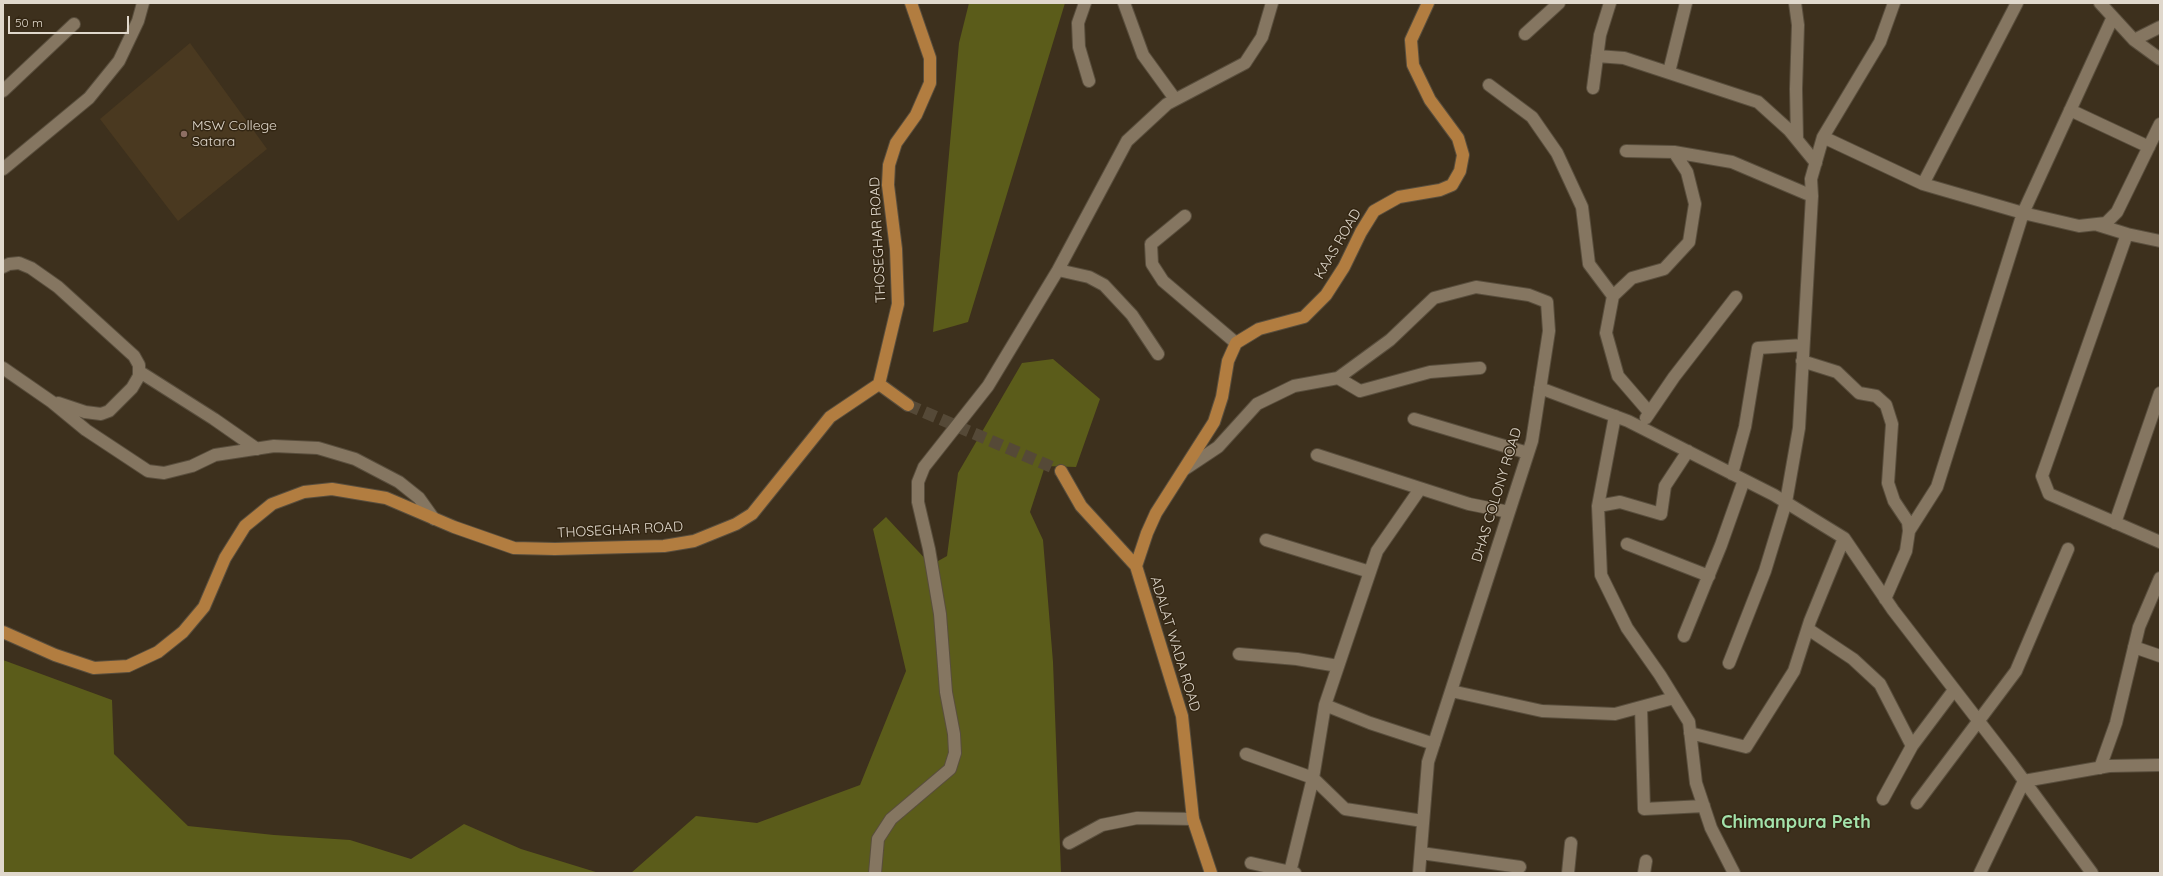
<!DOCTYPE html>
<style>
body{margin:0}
#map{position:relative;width:2163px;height:876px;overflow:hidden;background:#3d301d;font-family:Quicksand,sans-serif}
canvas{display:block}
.frame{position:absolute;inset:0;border:4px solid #e0d8cc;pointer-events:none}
.scale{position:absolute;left:8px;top:16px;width:121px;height:18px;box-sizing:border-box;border:2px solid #e0d8cc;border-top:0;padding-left:5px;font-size:12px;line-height:14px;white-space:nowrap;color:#e0d8cc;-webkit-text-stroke:3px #332613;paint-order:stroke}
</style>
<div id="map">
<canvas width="2163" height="876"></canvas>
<div class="frame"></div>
<div class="scale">50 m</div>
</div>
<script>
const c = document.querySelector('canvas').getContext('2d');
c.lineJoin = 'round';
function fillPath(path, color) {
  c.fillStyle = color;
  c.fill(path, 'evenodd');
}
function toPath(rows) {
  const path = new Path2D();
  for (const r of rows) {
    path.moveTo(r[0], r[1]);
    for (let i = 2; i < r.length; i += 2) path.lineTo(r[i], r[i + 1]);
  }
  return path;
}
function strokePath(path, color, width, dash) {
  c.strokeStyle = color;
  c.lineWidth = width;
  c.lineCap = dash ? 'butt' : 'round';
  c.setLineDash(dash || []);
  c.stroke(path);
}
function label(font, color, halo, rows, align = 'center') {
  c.font = font + ' Quicksand,sans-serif';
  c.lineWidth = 3;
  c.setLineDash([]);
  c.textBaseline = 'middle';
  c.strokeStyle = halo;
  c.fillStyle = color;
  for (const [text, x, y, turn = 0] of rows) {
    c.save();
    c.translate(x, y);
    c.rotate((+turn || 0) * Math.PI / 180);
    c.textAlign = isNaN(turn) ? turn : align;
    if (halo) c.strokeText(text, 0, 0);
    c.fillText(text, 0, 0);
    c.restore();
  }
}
fillPath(toPath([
 [190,43,267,149,178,221,100,119]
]), '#4a3920');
fillPath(toPath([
 [969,3,1065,3,968,322,933,332,959,43],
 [1053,359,1100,399,1076,467,1045,466,1030,512,1043,540,1053,662,1061,873,631,873,696,816,757,823,860,785,906,671,873,529,886,517,931,565,947,556,958,473,1022,363],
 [3,660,112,700,114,754,188,826,274,835,350,840,411,859,464,824,521,849,599,873,3,873]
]), '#5b5c1a');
strokePath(toPath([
 [908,405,1061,471]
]), '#554937', 12, [12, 6]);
const minor = toPath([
 [1085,3,1078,23,1079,47,1089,81],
 [1124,3,1143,55,1175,99],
 [1795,3,1798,25,1796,89,1797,139],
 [2100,3,2134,40,2160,59],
 [1525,34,1559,3],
 [2134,40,2160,27],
 [1597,56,1624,58,1758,102,1789,130,1816,163],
 [1669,72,1686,3],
 [1489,85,1532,117,1557,153,1582,207,1589,264,1613,296],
 [1593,88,1600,35,1610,3],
 [3,91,74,24],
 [2070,110,2149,147],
 [1823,137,1923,184,2023,213,2079,226,2106,223,2117,212,2160,124],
 [1626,151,1674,152,1687,172,1695,204,1689,242,1664,269,1632,278,1613,296,1606,333,1618,376,1649,412],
 [1674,152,1732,162,1812,196],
 [3,169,89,98,119,61,138,21,143,3],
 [1923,184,2017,3],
 [1185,216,1151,244,1152,264,1163,281,1236,343],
 [2098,225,2127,234,2042,476,2049,494,2160,542],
 [2127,234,2160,241],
 [3,267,9,264,19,263,31,268,58,287,134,356,139,365,139,376,132,388,109,411,101,414,85,412,58,403],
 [1058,270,1089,277,1104,285,1132,315,1158,354],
 [1802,361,1837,372,1859,393,1876,396,1886,405,1892,424,1888,483,1894,501,1908,522,1909,531,1906,551,1885,599],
 [3,368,52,402,86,430,148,471,164,473,192,466,215,455,274,446,318,448,355,459,399,482,419,498,434,519],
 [140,372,214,419,257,449],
 [1338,378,1360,391,1430,372,1480,368],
 [1540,388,1628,421,1774,495,1844,538,1893,610,2011,763,2092,873],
 [1615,416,1598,506,1601,575,1627,628,1660,675,1689,722,1696,783,1711,828,1734,873],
 [1646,418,1674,377,1736,297],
 [1414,419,1528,453],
 [1317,455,1469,504,1509,512],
 [1185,469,1218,447,1257,404,1294,386,1338,378,1390,340,1434,298,1476,287,1529,295,1547,302,1549,331,1532,441,1428,762,1419,873],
 [1732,474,1745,427,1758,348,1803,345],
 [1420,489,1377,551,1325,705,1370,723,1434,744],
 [1598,506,1620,502,1661,514,1665,486,1688,451],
 [2115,523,2160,393],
 [1909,531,1937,487,2023,213,2112,19],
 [1266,540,1370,572],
 [1627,544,1709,576],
 [1808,629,1853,659,1880,684,1912,746],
 [1684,636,1721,545,1744,480],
 [2134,647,2160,656],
 [1239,654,1297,659,1338,666],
 [1729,663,1765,571,1786,502,1799,428,1812,196,1811,179,1823,137,1880,42,1894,3],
 [1451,691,1542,711,1615,714,1674,698],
 [1641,707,1644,809,1704,806],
 [1690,733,1746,747,1794,671,1810,621,1844,538],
 [1246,754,1313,778,1345,809,1423,821],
 [2100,768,2116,723,2139,627,2160,578],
 [1883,799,1912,746,1954,690],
 [1917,803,2016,671,2068,549],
 [1069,843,1102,825,1137,818,1193,819],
 [1421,853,1520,867],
 [1251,863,1295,873],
 [1290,872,1313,778,1325,705],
 [875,873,878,839,891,819,950,769,955,753,954,734,946,692,940,614,929,549,918,502,918,482,924,467,988,386,1058,270,1127,141,1167,104,1245,63,1262,37,1272,3],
 [1568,873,1571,843],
 [1644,873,1646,861],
 [1980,873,2024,781,2109,766,2160,765]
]);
const major = toPath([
 [879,384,908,405],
 [1061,471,1081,506,1136,566,1182,716,1193,819,1211,873],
 [1136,566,1147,533,1156,513,1214,422,1222,397,1228,361,1236,343,1259,329,1304,317,1326,295,1344,267,1361,232,1374,211,1399,197,1440,190,1452,185,1460,171,1463,155,1458,138,1430,100,1413,65,1411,40,1428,3],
 [3,632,55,655,94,668,128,666,158,652,183,632,204,607,225,558,245,526,272,504,304,492,332,489,386,498,454,527,514,548,555,549,664,546,694,541,736,524,752,514,830,417,879,384,898,304,896,249,888,185,889,165,896,143,916,115,930,83,930,58,911,3]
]);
strokePath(minor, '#594e3d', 14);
strokePath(major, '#594e3d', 14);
strokePath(minor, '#857661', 12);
strokePath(major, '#b27d40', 12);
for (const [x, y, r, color] of [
 [184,134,4,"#8d6e63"]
]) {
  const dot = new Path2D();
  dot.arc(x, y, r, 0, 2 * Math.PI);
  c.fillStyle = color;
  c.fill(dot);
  strokePath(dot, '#332613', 1.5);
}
label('14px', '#e0d8cc', '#332613', [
 ["MSW College",192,126],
 ["Satara",192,142]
], 'left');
label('14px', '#e0d8cc', '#332613', [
 ["THOSEGHAR ROAD",878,240,-93],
 ["KAAS ROAD",1338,244,-60],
 ["DHAS COLONY ROAD",1497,495,-73],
 ["THOSEGHAR ROAD",620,530,-3],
 ["ADALAT WADA ROAD",1175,644,73]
]);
label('bold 18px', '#a3e2ab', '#332613', [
 ["Chimanpura Peth",1796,823]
]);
</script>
